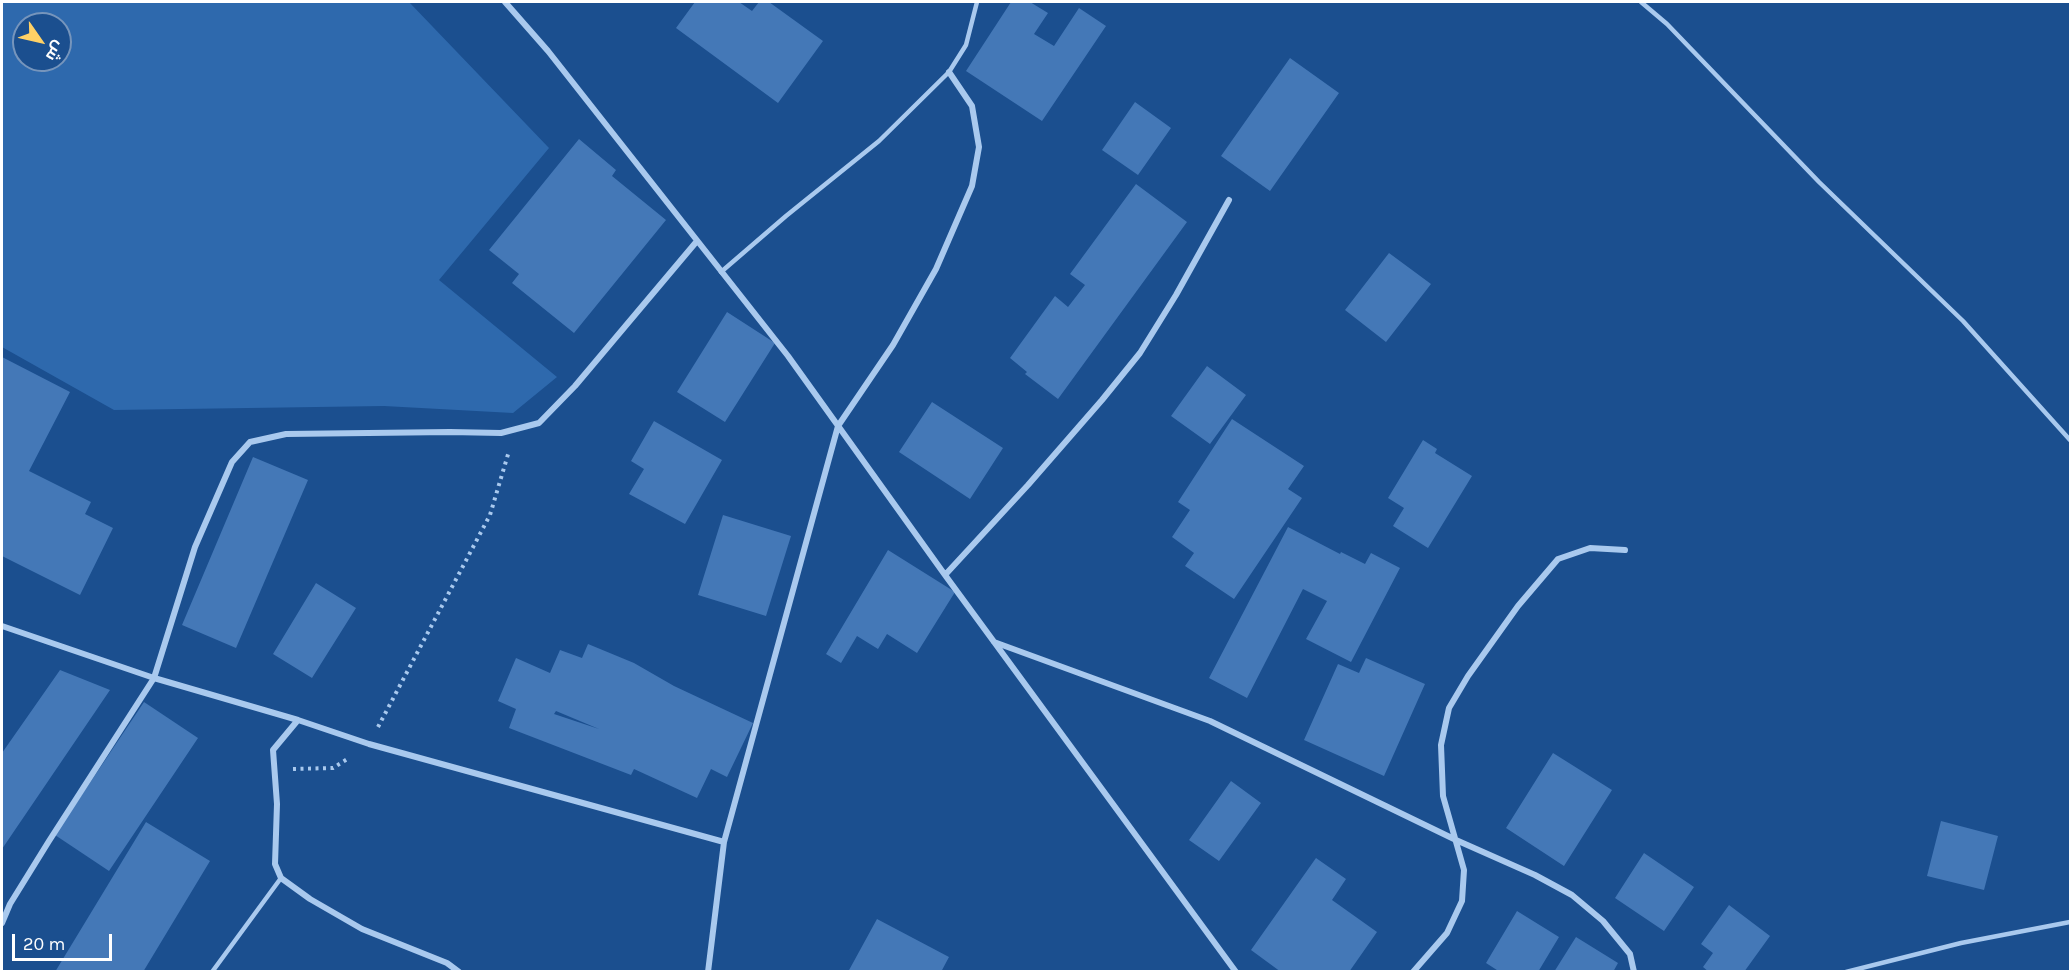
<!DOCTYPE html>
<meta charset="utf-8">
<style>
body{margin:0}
#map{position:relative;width:2072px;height:973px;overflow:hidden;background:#1b4f8f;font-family:Karla,Cairo,sans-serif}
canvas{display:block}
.frame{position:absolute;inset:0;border:3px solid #fff;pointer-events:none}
.north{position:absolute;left:12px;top:12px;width:60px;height:60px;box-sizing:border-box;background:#1b4f8f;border:2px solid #7695bc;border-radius:50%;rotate:124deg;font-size:16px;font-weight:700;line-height:24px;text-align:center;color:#fff}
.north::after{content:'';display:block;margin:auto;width:21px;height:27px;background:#ffd166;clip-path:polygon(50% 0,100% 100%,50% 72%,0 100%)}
.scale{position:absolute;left:12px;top:934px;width:100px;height:27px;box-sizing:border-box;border:3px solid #fff;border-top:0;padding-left:8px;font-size:18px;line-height:21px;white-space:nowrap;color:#fff;-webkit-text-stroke:4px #1b4f8f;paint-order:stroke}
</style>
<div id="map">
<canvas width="2072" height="973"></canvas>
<div class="frame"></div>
<div class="north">ش</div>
<div class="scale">20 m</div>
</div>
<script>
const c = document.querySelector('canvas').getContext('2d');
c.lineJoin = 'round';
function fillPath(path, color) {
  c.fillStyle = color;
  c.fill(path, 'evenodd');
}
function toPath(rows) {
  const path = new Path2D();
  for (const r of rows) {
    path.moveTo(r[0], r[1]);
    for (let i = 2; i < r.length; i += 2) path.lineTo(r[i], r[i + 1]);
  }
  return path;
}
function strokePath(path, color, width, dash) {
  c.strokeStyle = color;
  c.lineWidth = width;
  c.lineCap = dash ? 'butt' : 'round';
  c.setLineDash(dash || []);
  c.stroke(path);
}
fillPath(toPath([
 [2,2,409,2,549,148,439,280,557,377,513,413,384,406,114,410,2,347],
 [24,24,60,24,60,60,24,60]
]), '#2e69ad');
fillPath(toPath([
 [695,2,739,2,752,11,759,2,769,2,823,41,778,103,676,28],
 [1011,2,1030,2,1048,13,1034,34,1054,46,1079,8,1106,26,1042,121,966,71],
 [1290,58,1339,93,1270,191,1221,156],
 [1135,102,1171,128,1138,175,1102,150],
 [579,139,616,170,612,176,666,220,574,333,512,283,519,274,489,250],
 [1136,184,1187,222,1058,399,1025,374,1027,372,1010,358,1055,296,1068,307,1085,285,1070,274],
 [1389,253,1431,284,1386,342,1345,310],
 [727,312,775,343,725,422,677,392],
 [2,357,70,392,29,471,91,502,85,514,113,528,80,595,2,556],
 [1207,366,1246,395,1210,444,1171,416],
 [932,402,1003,448,970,499,899,452],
 [1232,419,1304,466,1288,489,1302,498,1234,599,1185,566,1194,553,1172,537,1190,510,1178,502],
 [654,421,722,460,685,524,629,494,644,469,631,461],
 [1423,440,1437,449,1435,453,1472,476,1428,548,1393,526,1404,508,1388,498],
 [253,457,308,480,236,648,182,625],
 [723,515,791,536,766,616,698,595],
 [1288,527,1340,554,1341,552,1365,564,1371,553,1400,568,1351,662,1306,639,1327,601,1303,589,1247,698,1209,678],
 [888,550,955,592,917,653,887,634,878,649,857,636,841,663,826,654],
 [316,583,356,608,312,678,273,654],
 [588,644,634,663,674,686,753,723,727,777,711,769,697,798,634,769,631,775,509,728,516,709,498,701,516,658,550,673,560,650,582,658],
 [556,711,599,729,554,714],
 [1366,658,1425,684,1384,776,1304,740,1338,664,1359,673],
 [60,670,110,690,2,849,2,753],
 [144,702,198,738,109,871,55,835],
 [1553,753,1612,790,1564,866,1506,828],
 [1231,781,1261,803,1219,861,1189,840],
 [1941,821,1998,836,1984,890,1927,876],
 [146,822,210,861,143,972,55,972],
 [1644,853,1694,887,1664,931,1615,898],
 [1316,858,1346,879,1332,900,1377,932,1349,972,1281,972,1251,950],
 [1729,905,1770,936,1744,972,1709,972,1703,967,1713,953,1701,944],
 [1517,911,1559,937,1538,972,1500,972,1486,963],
 [877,919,949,957,941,972,848,972],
 [1576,937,1618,963,1613,972,1554,972]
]), '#4478b7');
strokePath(toPath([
 [378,727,490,515,509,451],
 [293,769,333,768,349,758]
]), '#a9c9ee', 4, [3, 4.5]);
strokePath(toPath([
 [1641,2,1667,24,1819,182,1963,321,2070,440],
 [721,272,786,216,879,141,949,72,966,45,977,2],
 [212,972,281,878],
 [1846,972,1961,943,2070,922]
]), '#a9c9ee', 4.5);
strokePath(toPath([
 [505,2,548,51,788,356,945,575,1236,972],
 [945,575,1028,485,1102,400,1140,353,1176,295,1229,200],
 [2,626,154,678,298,720,369,744,724,842],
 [994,642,1210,721,1456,840,1535,875,1572,895,1603,921,1630,954,1634,972],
 [298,720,273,750,277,804,275,864,281,878,310,899,362,929,447,963,459,972],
 [2,923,10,904,49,841,154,678,195,547,232,462,250,442,286,434,450,432,501,433,539,423,575,386,697,241],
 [708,972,724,842,838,426,893,345,936,269,972,186,979,147,972,106,949,72],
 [1413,972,1447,933,1462,901,1464,870,1443,796,1441,745,1449,708,1468,676,1518,606,1558,559,1590,548,1625,550]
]), '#a9c9ee', 6);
</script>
